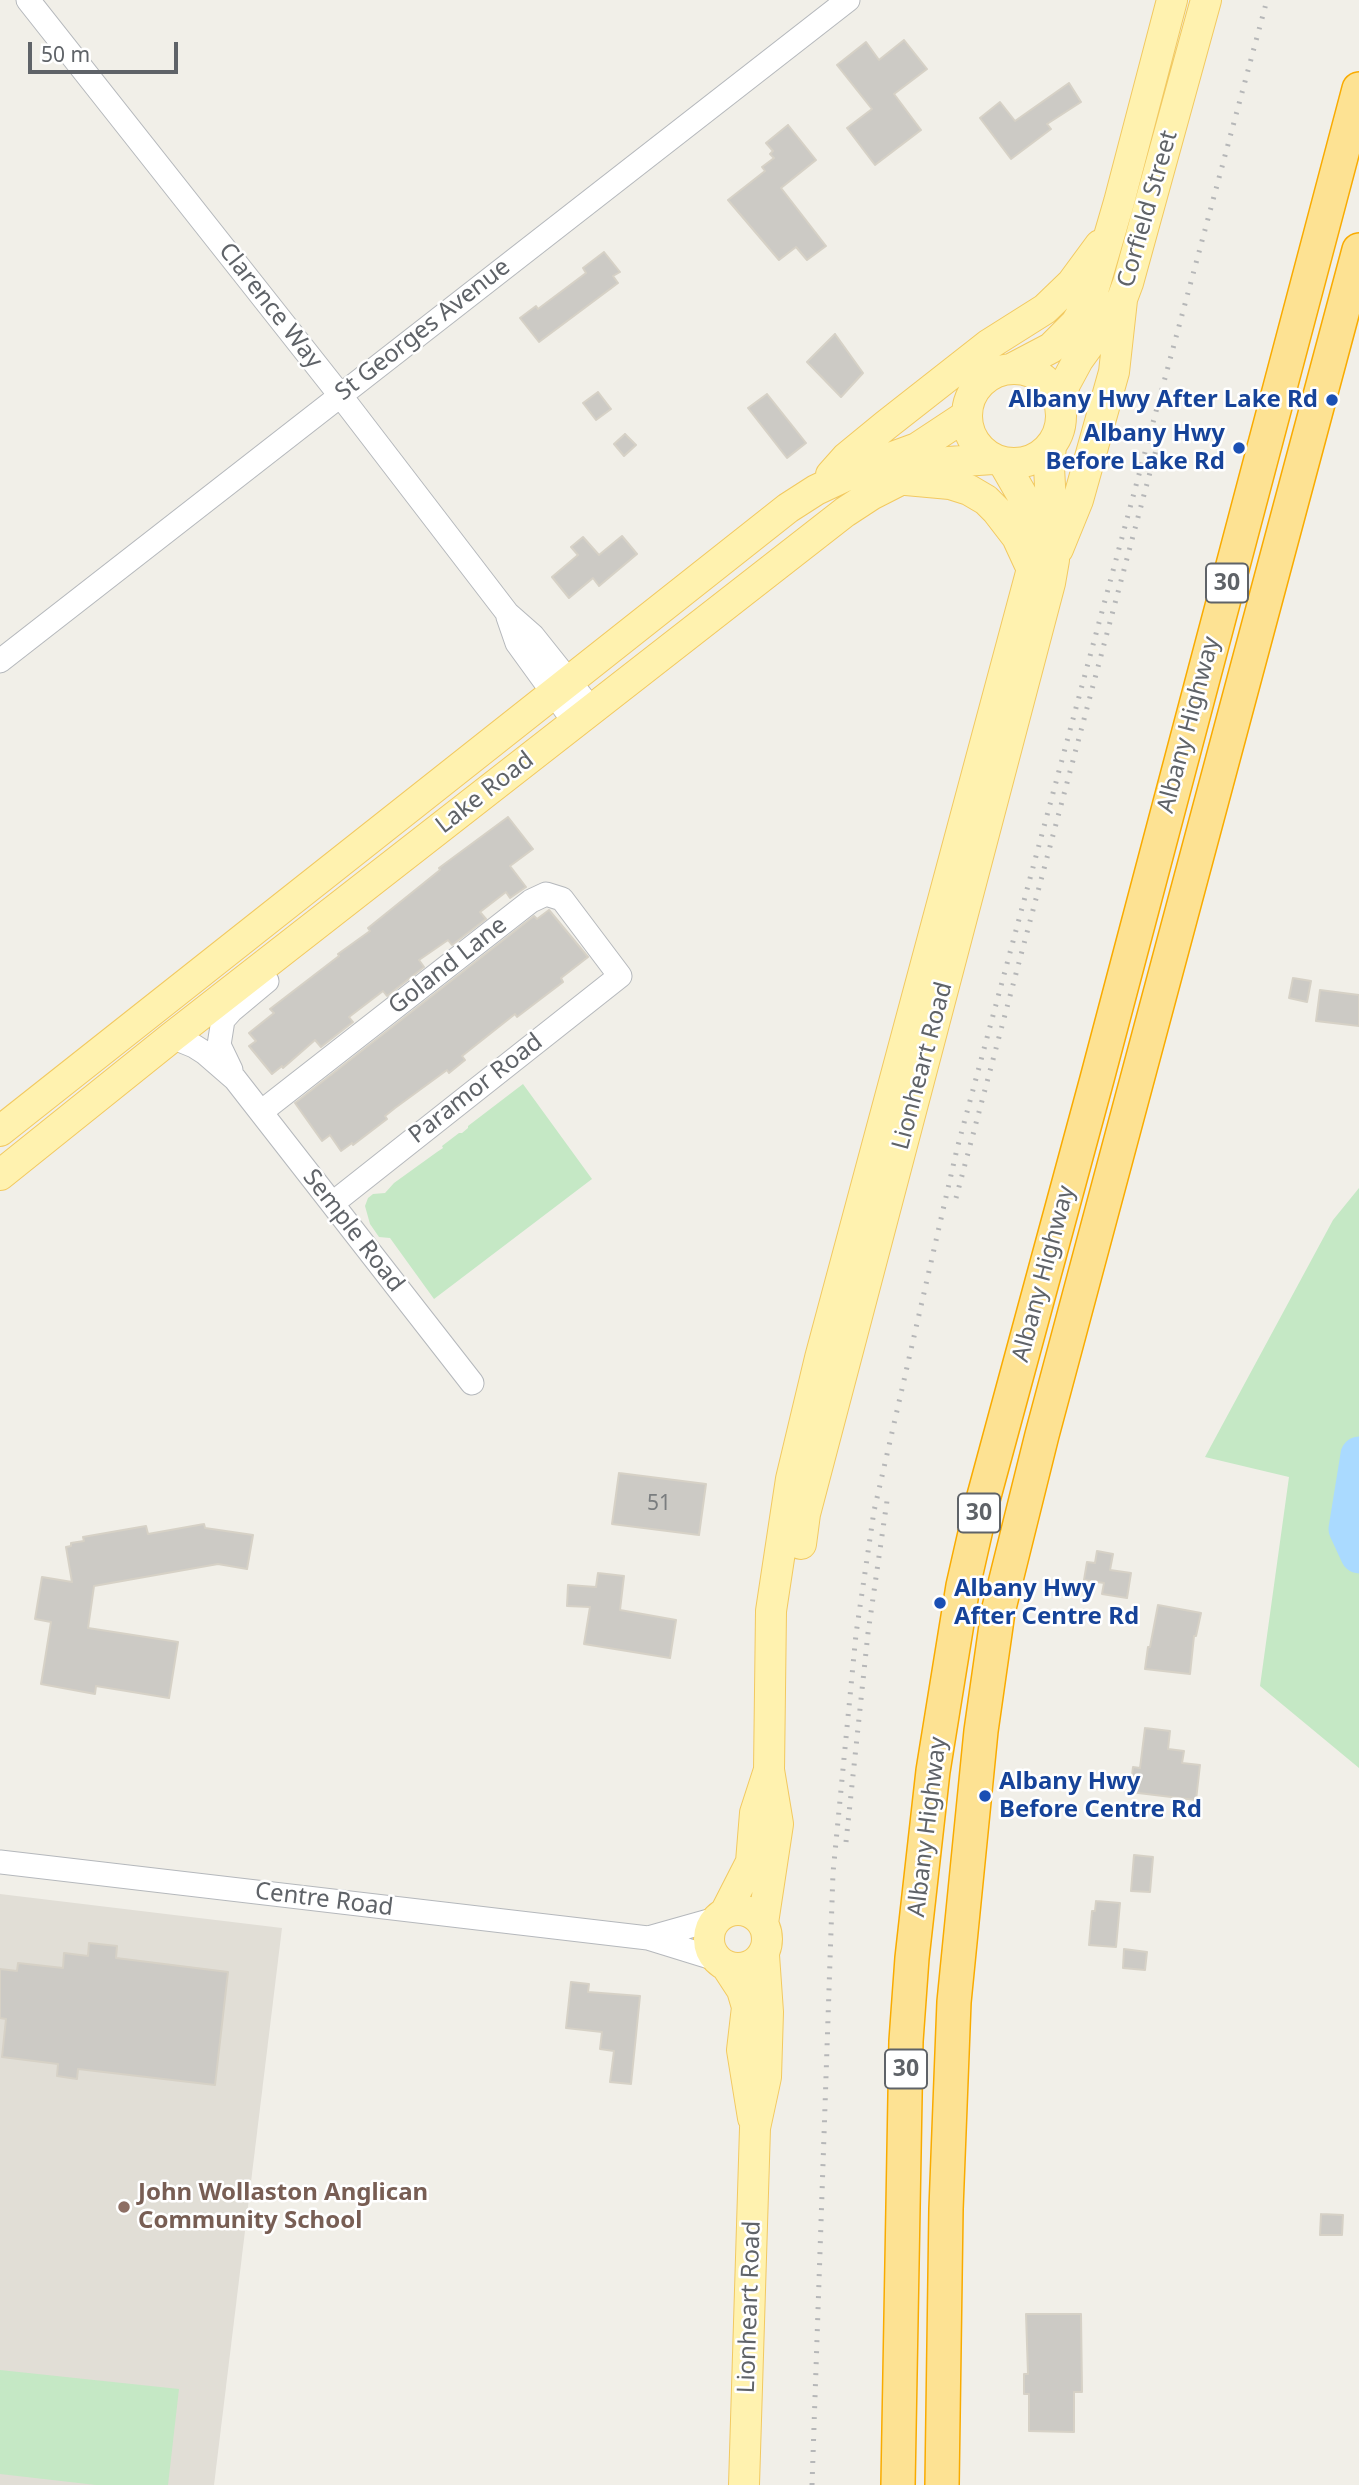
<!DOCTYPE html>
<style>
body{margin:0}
#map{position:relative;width:1359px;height:2485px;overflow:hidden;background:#f1efe8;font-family:"Noto Sans",sans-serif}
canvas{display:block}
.scale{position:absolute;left:28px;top:42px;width:150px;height:32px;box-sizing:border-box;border:4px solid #5f6368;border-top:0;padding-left:9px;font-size:21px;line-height:24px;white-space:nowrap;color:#5f6368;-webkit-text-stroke:5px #fff;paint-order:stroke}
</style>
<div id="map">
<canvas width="1359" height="2485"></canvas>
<div class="scale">50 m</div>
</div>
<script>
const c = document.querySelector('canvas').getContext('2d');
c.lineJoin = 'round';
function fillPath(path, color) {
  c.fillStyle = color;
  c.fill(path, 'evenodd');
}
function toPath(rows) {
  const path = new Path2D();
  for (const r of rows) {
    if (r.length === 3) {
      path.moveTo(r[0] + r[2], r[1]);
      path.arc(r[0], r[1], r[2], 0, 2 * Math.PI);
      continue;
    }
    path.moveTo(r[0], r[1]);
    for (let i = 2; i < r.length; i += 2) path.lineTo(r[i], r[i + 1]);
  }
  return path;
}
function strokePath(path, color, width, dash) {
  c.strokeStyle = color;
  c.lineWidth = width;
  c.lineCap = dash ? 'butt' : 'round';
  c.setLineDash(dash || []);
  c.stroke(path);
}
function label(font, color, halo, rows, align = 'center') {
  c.font = font + ' "Noto Sans",sans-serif';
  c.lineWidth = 5;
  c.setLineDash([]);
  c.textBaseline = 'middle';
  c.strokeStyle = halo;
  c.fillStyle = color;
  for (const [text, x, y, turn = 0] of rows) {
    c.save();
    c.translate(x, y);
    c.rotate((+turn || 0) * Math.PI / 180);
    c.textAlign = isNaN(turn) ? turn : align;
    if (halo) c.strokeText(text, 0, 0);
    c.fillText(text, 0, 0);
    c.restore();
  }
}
fillPath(toPath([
 [0,1894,282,1928,214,2485,0,2485]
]), '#e1ded6');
fillPath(toPath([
 [523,1084,592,1179,434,1299,390,1238,379,1237,370,1224,365,1206,368,1198,373,1194,385,1193,394,1183,437,1152,443,1148,442,1146,459,1133,462,1133,468,1128,468,1126],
 [1359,1188,1359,1768,1260,1686,1289,1477,1205,1457,1333,1220],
 [0,2370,179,2389,168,2485,96,2485,0,2474]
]), '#c5e8c5');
strokePath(toPath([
 [1359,1455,1347,1529,1359,1555]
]), '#aadaff', 37);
const building = toPath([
 [904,40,927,69,894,94,921,130,875,165,847,128,872,109,837,65,866,42,879,60,904,40],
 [1069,83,1081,102,1047,124,1051,129,1011,159,980,118,1000,102,1015,121,1069,83],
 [788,125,816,160,781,188,826,246,807,260,796,247,779,260,728,200,765,171,762,167,774,158,770,154,773,151,766,143,788,125],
 [604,252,620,272,613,276,618,283,539,342,520,318,536,306,538,309,586,273,583,268,604,252],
 [835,334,863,373,841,397,807,362,835,334],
 [598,392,611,409,596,420,583,403,598,392],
 [767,394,806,443,787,458,748,408,767,394],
 [625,434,636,445,624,456,614,444,625,434],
 [622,536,637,554,599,586,593,578,569,598,552,577,578,555,571,547,583,537,599,555,622,536],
 [508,817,533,849,510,866,526,887,510,898,506,892,480,912,486,919,452,945,448,940,419,960,424,967,387,996,383,991,349,1017,353,1022,321,1047,315,1040,283,1068,282,1066,272,1074,249,1046,256,1041,249,1033,274,1013,270,1009,339,956,338,954,370,931,368,928,440,870,439,868,508,817],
 [549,910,588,957,561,978,563,982,517,1017,515,1014,462,1056,465,1060,449,1073,447,1070,395,1108,385,1116,387,1119,353,1145,352,1143,341,1151,330,1135,322,1141,295,1103,534,916,537,919,549,910],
 [1293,978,1311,981,1307,1002,1289,998,1293,978],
 [1320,990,1359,995,1359,1026,1316,1021,1320,990],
 [619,1473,706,1484,699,1535,612,1524,619,1473],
 [204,1524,205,1528,253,1535,247,1569,218,1564,94,1586,88,1628,178,1642,169,1698,96,1686,95,1694,41,1684,51,1622,35,1619,42,1577,72,1582,66,1547,71,1546,71,1543,84,1541,83,1537,146,1526,148,1534,204,1524],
 [1097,1551,1113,1554,1110,1570,1131,1573,1127,1598,1102,1594,1104,1583,1084,1580,1087,1562,1095,1563,1097,1551],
 [598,1573,624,1576,620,1610,676,1620,670,1658,584,1644,590,1607,567,1606,568,1585,596,1587,598,1573],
 [1158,1605,1201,1613,1196,1636,1194,1636,1190,1674,1145,1669,1148,1647,1150,1647,1158,1605],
 [1145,1728,1170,1731,1168,1749,1184,1751,1182,1763,1200,1765,1196,1800,1130,1792,1133,1767,1140,1768,1145,1728],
 [1134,1855,1153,1857,1150,1892,1131,1891,1134,1855],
 [1096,1901,1120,1903,1116,1947,1089,1945,1092,1911,1095,1911,1096,1901],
 [89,1943,117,1946,116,1958,228,1972,215,2085,78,2069,77,2079,57,2076,58,2064,2,2057,6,2019,0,2018,0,1969,17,1971,18,1963,63,1968,64,1953,88,1956,89,1943],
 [1124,1949,1147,1952,1145,1970,1123,1968,1124,1949],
 [571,1982,589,1984,588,1992,640,1996,631,2084,610,2082,614,2051,600,2049,602,2032,566,2028,571,1982],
 [1321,2214,1343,2215,1342,2235,1320,2235,1321,2214],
 [1026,2314,1081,2314,1082,2392,1074,2392,1074,2432,1029,2431,1029,2394,1024,2394,1024,2374,1028,2374,1026,2314]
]);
fillPath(building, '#cccac5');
strokePath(building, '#d6d1c6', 2);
const minor = toPath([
 [28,0,340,395,508,614,533,636,592,710],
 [508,617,517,643,575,723],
 [0,661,848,0],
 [172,1037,194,1046,205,1053,235,1079,472,1383],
 [231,1070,219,1045,223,1020,231,1011,267,981],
 [261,1112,531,901,546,894,562,899,620,976,333,1203],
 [0,1862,648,1938,716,1959],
 [648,1938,719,1918]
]);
const major = toPath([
 [1011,369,1051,348,1076,323,1091,298,1119,202,1172,0],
 [1014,416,47],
 [1060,403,1065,384,1078,360,1122,299,1128,283,1206,0],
 [831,475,847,457,886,425,988,345,1045,309,1072,283,1100,245],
 [906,480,950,484,969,490,986,500,997,511,1017,537,1029,563],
 [1058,549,1078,500,1114,372,1122,300],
 [0,1131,788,508,816,490,865,467,917,448,967,415],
 [0,1175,172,1037,845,512,871,495,924,468,948,462,993,459],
 [801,1544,805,1514,1050,583,1054,560,1049,467,1051,446],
 [738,1939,29],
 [725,1913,751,1862,755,1813,768,1773],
 [763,1923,778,1824,769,1770,771,1611,791,1479,820,1358,1032,569,1033,544,1029,518,1022,495,1003,462],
 [727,1967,742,1990,747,2007,742,2050,753,2118],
 [744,2485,755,2128,766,2077,768,2012,764,1955]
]);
const highway = toPath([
 [898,2485,906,2041,912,1958,933,1771,963,1586,981,1507,1097,1079,1359,89],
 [942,2485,946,2209,954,2002,981,1731,998,1612,1042,1435,1359,250]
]);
strokePath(minor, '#b5b8bc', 25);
strokePath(major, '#f2c960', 32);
strokePath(highway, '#f9ab00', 36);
strokePath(minor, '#fff', 23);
strokePath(major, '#fff2af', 30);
strokePath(highway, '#fde293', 33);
strokePath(toPath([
 [956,1198,1156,450],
 [846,1842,868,1633,888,1494],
 [812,2485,833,1873,856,1634,874,1511,957,1149,1267,0]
]), '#b6b7b8', 5, [2, 9]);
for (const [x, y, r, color] of [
 [1332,400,7,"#1a4fb4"],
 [1239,448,7,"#1a4fb4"],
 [940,1603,7,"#1a4fb4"],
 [985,1796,7,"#1a4fb4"],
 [124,2207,7,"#8d6e63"]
]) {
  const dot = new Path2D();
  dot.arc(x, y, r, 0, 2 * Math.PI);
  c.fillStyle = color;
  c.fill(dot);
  strokePath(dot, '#fff', 2.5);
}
label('21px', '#7a7d7f', null, [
 ["51",659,1504]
]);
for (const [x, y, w] of [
 [1227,583,42],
 [979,1513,42],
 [906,2069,42]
]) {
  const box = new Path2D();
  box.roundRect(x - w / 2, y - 19.5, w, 39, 5);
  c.fillStyle = '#fff';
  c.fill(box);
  strokePath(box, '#5f6368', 2);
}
label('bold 23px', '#5f6368', null, [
 ["30",1227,583],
 ["30",979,1513],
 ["30",906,2069]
]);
label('24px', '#5f6368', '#fff', [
 ["Corfield Street",1148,209,-74],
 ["Clarence Way",270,306,52],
 ["St Georges Avenue",423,330,-38],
 ["Albany Highway",1189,725,-75],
 ["Lake Road",485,793,-38],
 ["Goland Lane",448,966,-38],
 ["Lionheart Road",923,1066,-75],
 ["Paramor Road",476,1089,-38],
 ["Semple Road",353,1231,52],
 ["Albany Highway",1044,1274,-75],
 ["Albany Highway",928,1827,-83],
 ["Centre Road",324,1900,7],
 ["Lionheart Road",750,2307,-88]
]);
label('bold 24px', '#164399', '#fff', [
 ["Albany Hwy After Lake Rd",1318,400],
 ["Albany Hwy",1225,434],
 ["Before Lake Rd",1225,462],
 ["Albany Hwy",954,1589,"left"],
 ["After Centre Rd",954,1617,"left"],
 ["Albany Hwy",999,1782,"left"],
 ["Before Centre Rd",999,1810,"left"]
], 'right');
label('bold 24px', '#785e54', '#fff', [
 ["John Wollaston Anglican",138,2193],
 ["Community School",138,2221]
], 'left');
</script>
